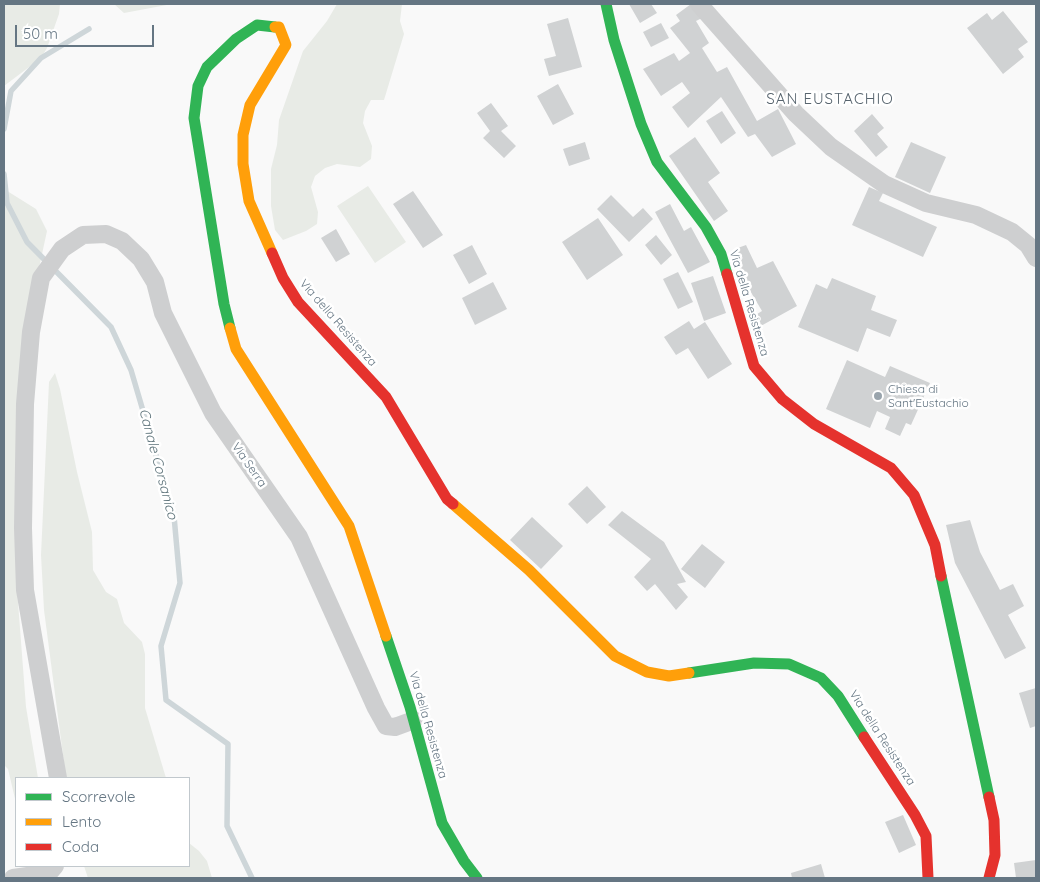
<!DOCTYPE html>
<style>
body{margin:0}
#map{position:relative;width:1040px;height:882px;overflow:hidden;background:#f9f9f9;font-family:Quicksand,sans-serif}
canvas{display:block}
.frame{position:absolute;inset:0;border:5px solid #657683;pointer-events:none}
.legend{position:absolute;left:15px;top:777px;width:175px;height:90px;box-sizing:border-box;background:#fff;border:1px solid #c1c8cd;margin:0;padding:6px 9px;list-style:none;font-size:15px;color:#657683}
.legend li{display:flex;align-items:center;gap:10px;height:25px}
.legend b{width:25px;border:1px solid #c1c8cd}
.scale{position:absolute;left:15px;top:25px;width:139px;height:22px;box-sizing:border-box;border:2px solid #657683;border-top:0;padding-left:6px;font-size:15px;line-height:18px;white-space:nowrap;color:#657683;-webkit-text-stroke:4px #fff;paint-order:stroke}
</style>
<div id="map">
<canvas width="1040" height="882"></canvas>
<div class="frame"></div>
<ul class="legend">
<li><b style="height:6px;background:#30b455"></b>Scorrevole</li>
<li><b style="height:6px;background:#ff9f0a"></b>Lento</li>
<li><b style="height:6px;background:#e5322d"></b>Coda</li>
</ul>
<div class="scale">50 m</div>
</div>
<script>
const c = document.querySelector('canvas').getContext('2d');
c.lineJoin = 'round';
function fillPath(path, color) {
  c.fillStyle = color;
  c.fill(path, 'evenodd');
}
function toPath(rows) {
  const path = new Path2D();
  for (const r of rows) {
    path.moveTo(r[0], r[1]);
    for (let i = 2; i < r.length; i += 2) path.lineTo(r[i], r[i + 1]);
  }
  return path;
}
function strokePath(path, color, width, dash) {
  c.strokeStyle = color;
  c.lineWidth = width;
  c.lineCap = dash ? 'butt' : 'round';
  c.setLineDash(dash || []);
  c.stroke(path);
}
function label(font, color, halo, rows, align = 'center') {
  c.font = font + ' Quicksand,sans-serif';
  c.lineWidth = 5;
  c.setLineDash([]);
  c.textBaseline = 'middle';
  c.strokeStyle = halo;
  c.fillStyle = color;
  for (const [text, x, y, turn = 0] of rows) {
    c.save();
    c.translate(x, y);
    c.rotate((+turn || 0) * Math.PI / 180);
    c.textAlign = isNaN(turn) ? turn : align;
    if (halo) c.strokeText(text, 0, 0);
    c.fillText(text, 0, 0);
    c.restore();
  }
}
fillPath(toPath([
 [4,4,60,4,59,14,47,48,41,58,4,86],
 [114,4,172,4,124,13],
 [337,4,402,4,400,21,404,34,384,100,371,100,365,111,363,123,372,146,371,159,360,167,337,164,325,168,315,176,311,187,318,212,317,224,306,231,283,240,275,230,271,206,271,169,277,145,279,120,303,51,327,21],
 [368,186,406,242,375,263,337,206],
 [4,189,36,209,47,231,39,268,16,456,16,576,26,707,38,778,16,778,16,803,8,769,4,765],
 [55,373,60,389,77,472,92,532,93,570,106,592,117,599,124,623,142,642,145,654,145,708,166,778,66,778,44,610,41,555,49,382],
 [189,843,199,851,207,861,212,878,88,878,84,866,189,866]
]), '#e8ebe6');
strokePath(toPath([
 [4,129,11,91,41,58,89,29],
 [4,174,7,203,27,242,111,327,131,370,174,516,180,583,161,646,166,700,228,744,227,826,252,878]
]), '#ced6d9', 5.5);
fillPath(toPath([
 [629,4,651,4,657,13,640,23],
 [691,4,702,18,696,21,709,43,702,48,717,72,727,67,757,121,778,109,796,144,772,157,755,134,748,137,721,97,688,128,672,107,690,93,682,82,661,96,643,69,674,53,679,61,690,53,670,28,680,21,676,15],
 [1003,11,1028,42,1018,49,1024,57,1003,74,967,28,987,13,992,20],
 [568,18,582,67,549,76,544,59,556,56,547,24],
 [661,23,669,38,651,47,643,32],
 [558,84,574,114,553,125,537,96],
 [491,103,508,126,501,131,516,146,504,158,483,138,490,131,477,113],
 [722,111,736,133,721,144,706,121],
 [872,114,884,128,877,134,888,147,876,157,854,131],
 [695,137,720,173,708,182,728,211,714,221,669,156],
 [585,142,590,159,569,166,563,149],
 [911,142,946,157,930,193,895,177],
 [869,187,883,193,879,201,937,227,923,257,852,225],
 [413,191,443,235,423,248,393,204],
 [611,195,633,217,643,208,653,219,629,242,597,209],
 [670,204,684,231,691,227,710,262,688,273,655,212],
 [598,218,623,255,587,280,562,242],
 [336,229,350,254,336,262,321,238],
 [656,235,672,255,661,265,645,245],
 [472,245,487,274,469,284,453,255],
 [746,245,757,268,773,261,797,306,759,327,754,316,762,311,742,277,735,249],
 [678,272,693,302,678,309,663,279],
 [713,276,726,313,704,321,691,283],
 [832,278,876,296,871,310,897,320,890,337,867,328,858,352,798,327,816,284,827,289],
 [493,282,507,309,475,325,462,298],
 [689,321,694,329,705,322,732,364,708,379,688,348,676,355,664,337],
 [847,360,885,377,890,366,930,383,911,425,906,423,900,436,885,429,890,417,877,411,870,428,826,409],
 [587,486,606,507,587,524,568,504],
 [622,511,664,542,686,582,677,584,688,597,676,610,655,584,647,591,634,577,651,559,608,525],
 [532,517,563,546,541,569,510,540],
 [970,520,980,552,1000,590,1013,584,1024,606,1008,615,1026,648,1005,659,955,563,946,525],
 [702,544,725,562,705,588,681,569],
 [1036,688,1036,726,1030,728,1019,693],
 [903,815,916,845,899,853,885,822],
 [1036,860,1036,878,1016,878,1014,863],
 [821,864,825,878,792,878,791,873]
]), '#d0d2d3');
strokePath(toPath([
 [699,4,796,114,831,147,884,184,926,203,976,215,1012,232,1028,245,1036,258],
 [58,778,25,590,23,528,25,404,31,332,41,278,62,249,83,235,106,234,122,241,141,259,155,282,163,313,213,413,299,537,376,708,386,726,395,727,414,720],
 [13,878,49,873,55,866]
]), '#cecfd0', 18);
strokePath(toPath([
 [606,4,614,40,641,124,657,162,706,227,721,254,727,274],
 [230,328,224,304,194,118,198,86,207,67,236,39,257,25,275,27],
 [941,576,989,797],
 [386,636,410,707,442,823,464,861,477,878],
 [689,673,754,663,789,664,821,678,838,696,864,737]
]), '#30b455', 11);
strokePath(toPath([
 [272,253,249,201,243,164,243,135,250,105,286,45,279,27,275,27],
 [230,328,236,349,349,526,386,636],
 [453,504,529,570,615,656,647,672,669,676,689,673]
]), '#ff9f0a', 11);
strokePath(toPath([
 [272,253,283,278,298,302,386,397,447,499,453,504],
 [727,274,754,366,782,399,814,424,891,468,914,495,935,545,941,576],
 [864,737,915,815,926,836,928,878],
 [989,797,994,820,995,855,989,878]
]), '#e5322d', 11);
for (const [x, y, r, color] of [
 [878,396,5,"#99a4ac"]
]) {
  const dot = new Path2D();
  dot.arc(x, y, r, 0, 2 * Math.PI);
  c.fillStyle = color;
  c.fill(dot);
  strokePath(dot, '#fff', 2);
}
label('12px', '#657683', '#fff', [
 ["Via della Resistenza",749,303,73],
 ["Via della Resistenza",338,323,49],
 ["Via Serra",249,465,55],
 ["Via della Resistenza",428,725,74],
 ["Via della Resistenza",882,738,57]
]);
label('12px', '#657683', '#fff', [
 ["Chiesa di",888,389],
 ["Sant'Eustachio",888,403]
], 'left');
label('italic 14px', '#60757c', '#fff', [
 ["Canale Corsanico",158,464,75]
]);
c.letterSpacing = '1px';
label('15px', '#57646e', '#fff', [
 ["SAN EUSTACHIO",830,99]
]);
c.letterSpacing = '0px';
</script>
